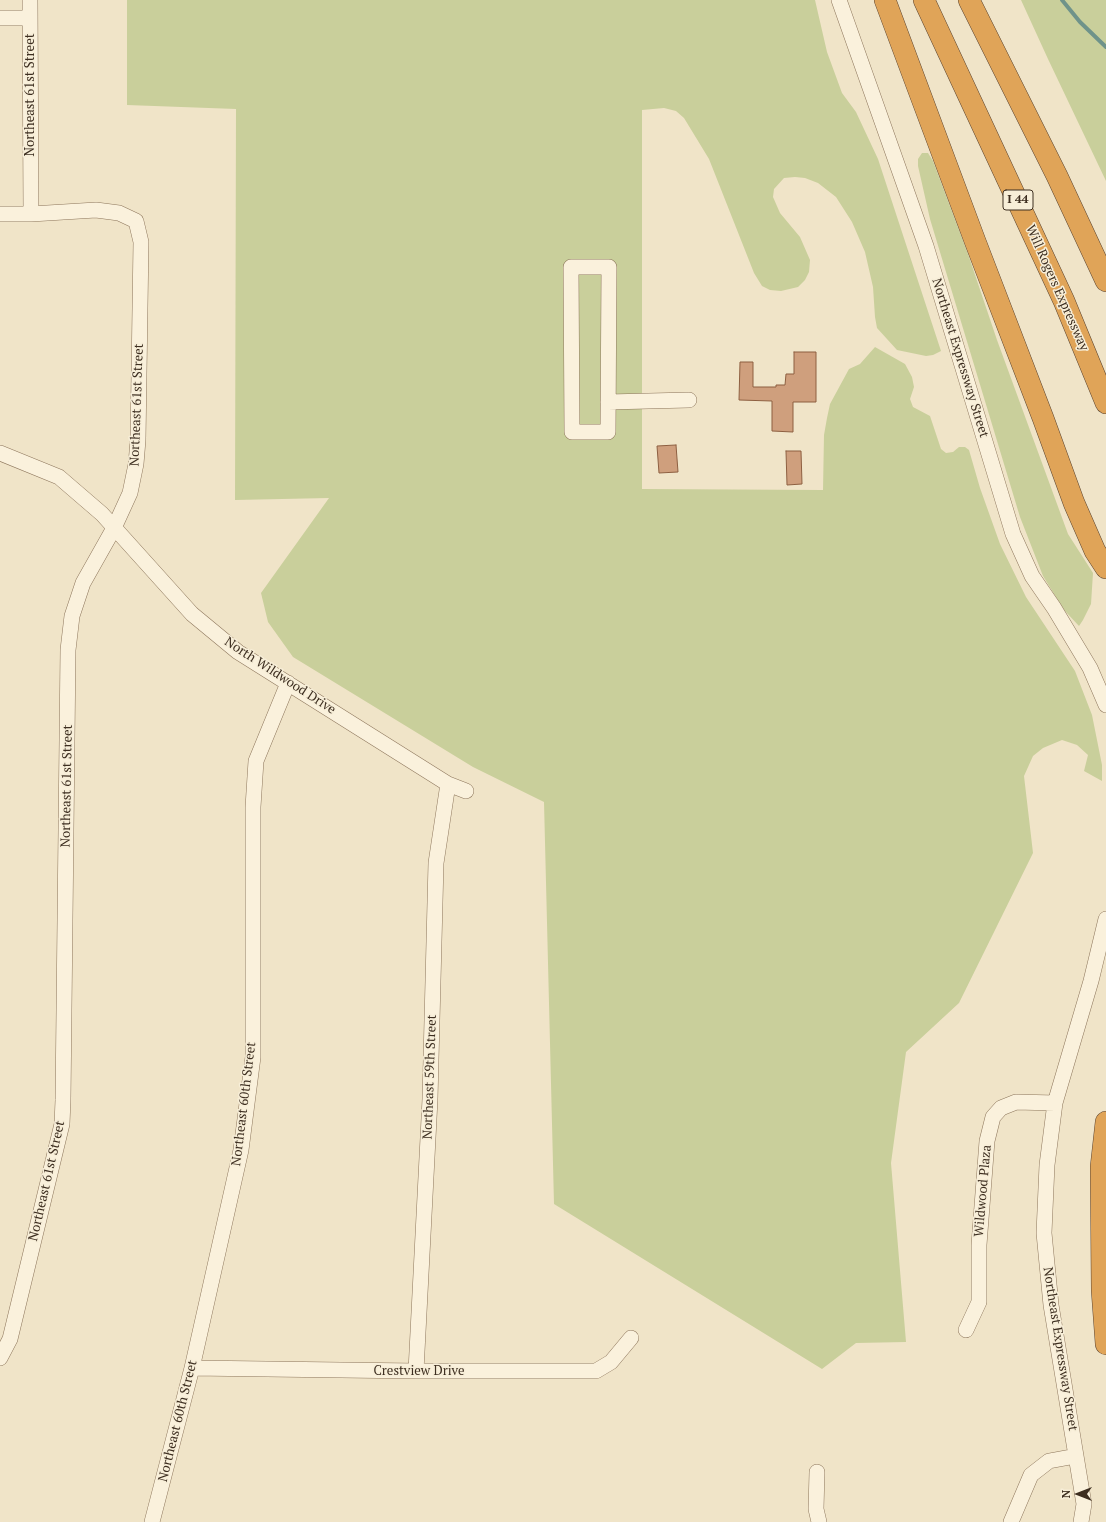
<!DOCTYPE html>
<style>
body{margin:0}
#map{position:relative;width:1106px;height:1522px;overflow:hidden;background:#f0e4c8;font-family:"PT Serif",serif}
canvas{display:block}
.north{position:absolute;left:1058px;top:1474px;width:40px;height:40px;-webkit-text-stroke:3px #f7eed8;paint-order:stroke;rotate:270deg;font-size:11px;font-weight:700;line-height:16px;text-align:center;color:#3d2e20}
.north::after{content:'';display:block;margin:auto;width:14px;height:18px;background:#3d2e20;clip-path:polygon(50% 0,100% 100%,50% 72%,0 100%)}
</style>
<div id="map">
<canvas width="1106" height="1522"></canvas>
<div class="north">N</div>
</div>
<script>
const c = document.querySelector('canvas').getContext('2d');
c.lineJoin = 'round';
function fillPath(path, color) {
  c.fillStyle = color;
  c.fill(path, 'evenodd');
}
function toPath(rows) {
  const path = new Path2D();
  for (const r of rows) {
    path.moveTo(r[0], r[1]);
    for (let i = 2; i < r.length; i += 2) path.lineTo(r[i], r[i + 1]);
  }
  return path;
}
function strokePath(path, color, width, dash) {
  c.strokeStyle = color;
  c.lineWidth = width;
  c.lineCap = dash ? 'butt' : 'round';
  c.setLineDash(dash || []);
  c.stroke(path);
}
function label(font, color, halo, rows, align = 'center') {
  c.font = font + ' "PT Serif",serif';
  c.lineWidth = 3;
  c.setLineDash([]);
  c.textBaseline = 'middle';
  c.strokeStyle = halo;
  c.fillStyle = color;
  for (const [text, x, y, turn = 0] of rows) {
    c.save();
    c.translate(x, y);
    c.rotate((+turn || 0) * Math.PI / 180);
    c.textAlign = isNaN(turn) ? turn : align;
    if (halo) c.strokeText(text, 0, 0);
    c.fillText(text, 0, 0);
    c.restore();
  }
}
fillPath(toPath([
 [127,0,815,0,827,52,842,93,856,112,878,159,941,351,933,355,926,356,897,350,877,328,875,317,873,287,865,252,852,222,836,197,818,183,805,178,795,177,784,178,774,189,773,197,780,213,800,237,810,260,809,272,805,280,798,287,781,291,770,290,762,286,754,273,709,159,684,118,676,111,664,108,642,110,642,489,823,490,824,435,827,418,830,404,849,369,860,364,875,347,905,364,912,377,914,387,910,399,913,407,930,416,941,449,946,453,953,452,959,447,965,447,969,450,980,488,1000,544,1026,597,1075,671,1092,715,1102,765,1102,781,1084,771,1088,755,1077,745,1062,740,1043,748,1033,756,1024,776,1033,853,959,1003,906,1052,891,1163,906,1342,856,1343,822,1369,554,1204,544,802,473,767,293,657,268,622,261,593,329,498,235,500,236,109,127,105],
 [1021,0,1106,0,1106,181,1048,59],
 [922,153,928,153,933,161,968,254,997,340,1068,534,1093,573,1091,604,1083,620,1079,626,1064,610,1043,576,1020,517,930,219,918,166,918,159]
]), '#c9cf9b');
strokePath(toPath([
 [1062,0,1080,22,1106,47]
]), '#6f938a', 4);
const building = toPath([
 [794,352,816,352,816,402,793,402,793,432,772,431,772,401,739,400,740,362,753,362,753,387,776,387,776,385,785,385,786,374,794,374,794,352],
 [676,445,678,472,659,473,657,446,676,445],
 [786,451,801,451,802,484,787,485,786,451]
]);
fillPath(building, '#cf9f7d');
strokePath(building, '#8d5f41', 1);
const minor = toPath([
 [30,0,31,214],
 [839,0,926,246,1013,534,1032,576,1054,608,1090,668,1106,705],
 [0,18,30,18],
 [0,214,31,214,96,210,119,213,136,221,141,242,138,440,136,464,130,493,114,528,83,583,72,616,68,650,63,1100,62,1124,10,1339,0,1358],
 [571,267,609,267,608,432,572,432,571,267],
 [608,402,689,400],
 [0,453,59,477,102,514,192,614,238,652,448,784,466,791],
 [966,1330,979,1302,979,1245,987,1141,993,1117,1001,1108,1016,1102,1055,1103],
 [192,1368,416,1371,596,1371,611,1362,631,1338],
 [416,1371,430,1099,436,863,448,784],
 [817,1472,816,1509,819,1522],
 [152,1522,192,1368,241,1150,253,1057,253,807,256,761,288,683],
 [1011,1522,1031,1475,1049,1461,1076,1456],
 [1081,1522,1084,1504,1051,1305,1044,1233,1047,1165,1055,1103,1091,981,1106,919]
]);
const highway = toPath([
 [885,0,975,241,1043,418,1074,503,1095,551,1106,568],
 [924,0,1064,301,1106,403],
 [969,0,1057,176,1106,281],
 [1106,1122,1101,1167,1102,1290,1106,1344]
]);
strokePath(minor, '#8d765c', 16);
strokePath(highway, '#5b4430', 22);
strokePath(minor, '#faf1dc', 15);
strokePath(highway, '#e0a458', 21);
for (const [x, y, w] of [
 [1018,200,30]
]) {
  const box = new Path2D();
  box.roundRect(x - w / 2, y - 10, w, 20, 3);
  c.fillStyle = '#f7eed8';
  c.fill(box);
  strokePath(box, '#3d2e20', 1);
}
label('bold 12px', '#3d2e20', null, [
 ["I 44",1018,200]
]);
label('13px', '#3d2e20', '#f7eed8', [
 ["Northeast 61st Street",30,95,-90],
 ["Will Rogers Expressway",1057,288,66],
 ["Northeast Expressway Street",960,358,73],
 ["Northeast 61st Street",137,405,-88],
 ["North Wildwood Drive",280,676,33],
 ["Northeast 61st Street",67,786,-89],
 ["Northeast 59th Street",430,1077,-88],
 ["Northeast 60th Street",244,1104,-83],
 ["Northeast 61st Street",47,1181,-77],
 ["Wildwood Plaza",983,1191,-85],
 ["Northeast Expressway Street",1060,1349,81],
 ["Crestview Drive",419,1371],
 ["Northeast 60th Street",178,1421,-76]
]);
</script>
